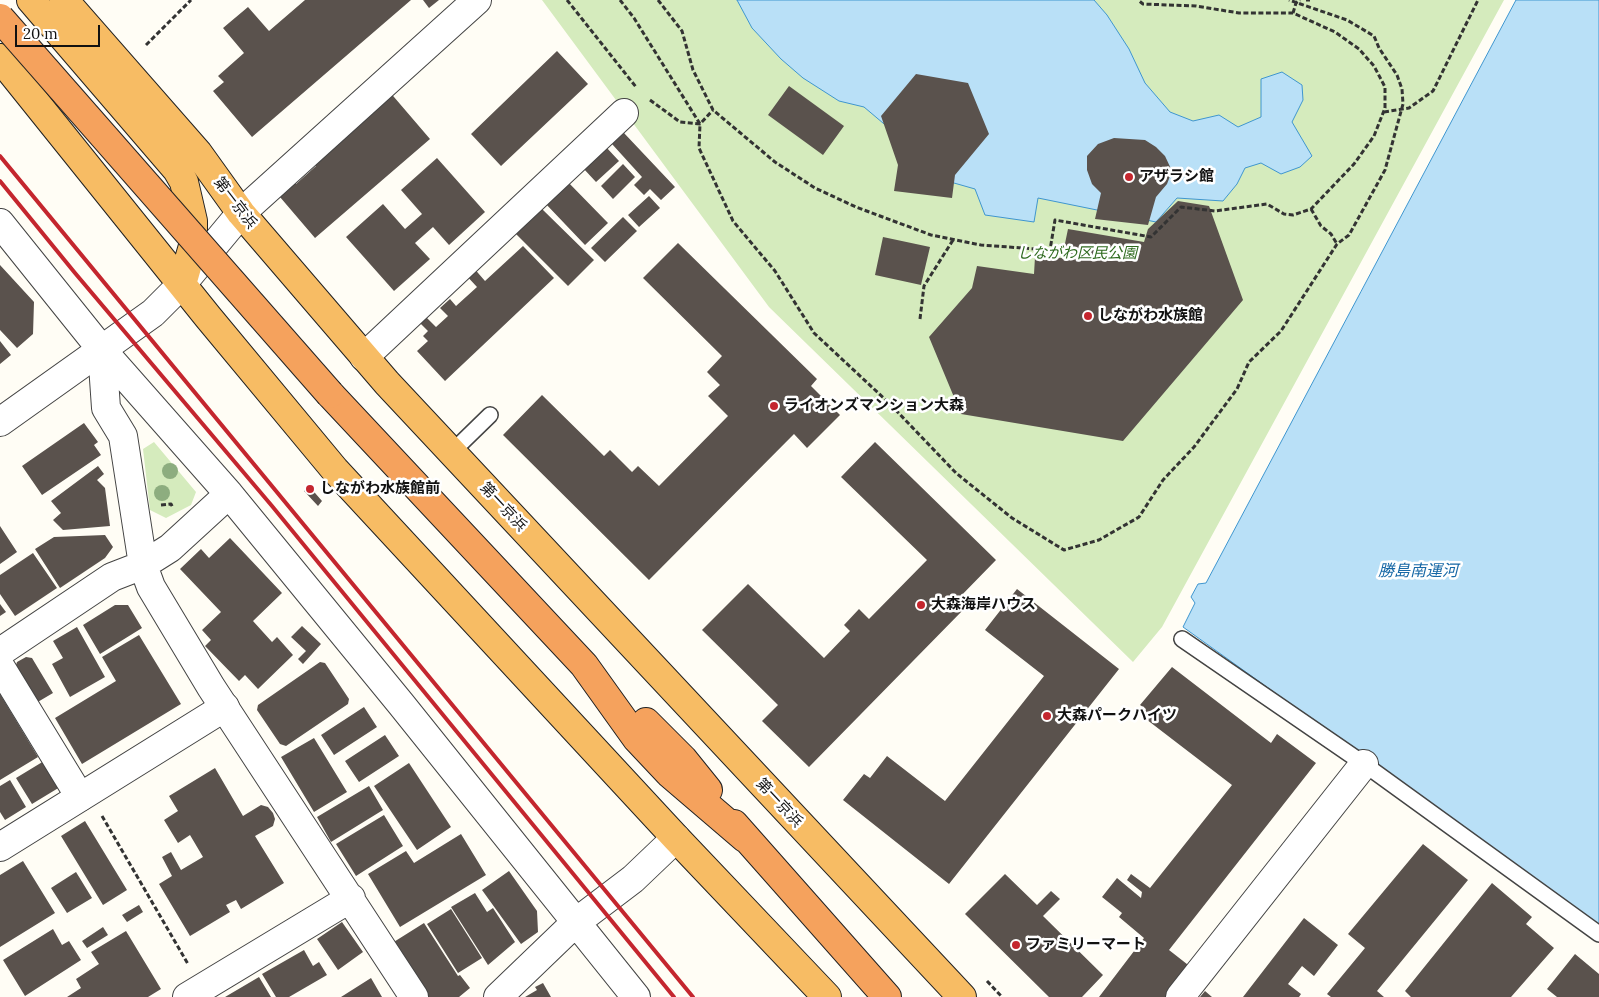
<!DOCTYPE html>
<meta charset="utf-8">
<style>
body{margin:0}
#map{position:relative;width:1599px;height:997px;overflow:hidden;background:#fffdf5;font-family:Lora,serif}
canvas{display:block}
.scale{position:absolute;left:15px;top:25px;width:85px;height:22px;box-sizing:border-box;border:2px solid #111;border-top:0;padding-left:6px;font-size:15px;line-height:18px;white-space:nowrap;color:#111;-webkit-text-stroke:4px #fff;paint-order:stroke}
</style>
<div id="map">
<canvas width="1599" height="997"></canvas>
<div class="scale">20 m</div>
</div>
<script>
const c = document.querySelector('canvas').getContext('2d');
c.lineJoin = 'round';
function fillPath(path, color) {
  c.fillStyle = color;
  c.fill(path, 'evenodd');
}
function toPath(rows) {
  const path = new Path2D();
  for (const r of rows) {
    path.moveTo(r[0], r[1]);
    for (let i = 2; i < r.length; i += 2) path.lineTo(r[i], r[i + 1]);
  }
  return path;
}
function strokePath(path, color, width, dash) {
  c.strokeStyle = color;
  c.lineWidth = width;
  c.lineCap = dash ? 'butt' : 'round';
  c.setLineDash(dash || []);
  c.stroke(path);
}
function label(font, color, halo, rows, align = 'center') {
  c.font = font + ' Lora,"Noto Sans JP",serif';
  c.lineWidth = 5;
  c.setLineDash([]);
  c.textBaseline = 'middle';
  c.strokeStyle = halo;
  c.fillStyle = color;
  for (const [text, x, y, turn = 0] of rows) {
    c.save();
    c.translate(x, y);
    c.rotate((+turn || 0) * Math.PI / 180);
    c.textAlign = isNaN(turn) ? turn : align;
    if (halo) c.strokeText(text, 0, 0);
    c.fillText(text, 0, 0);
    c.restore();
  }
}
fillPath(toPath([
 [542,0,1504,0,1162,627,1133,662,769,307],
 [154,442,196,492,191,505,166,518,150,510,143,449]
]), '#d5ebbd');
const water = toPath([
 [737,0,1094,0,1107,15,1129,49,1145,83,1170,112,1193,121,1219,115,1238,127,1261,117,1261,79,1282,72,1302,85,1303,100,1292,122,1312,156,1300,167,1281,174,1261,163,1245,168,1237,184,1223,201,1177,198,1156,222,1038,198,1034,222,985,215,975,189,954,183,864,107,839,101,803,78,781,59,752,28,737,0],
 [1516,0,1599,0,1599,925,1183,627,1195,603,1191,597,1198,584,1206,583,1516,0]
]);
fillPath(water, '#b9e0f7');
strokePath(water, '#3f96cf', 1);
fillPath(toPath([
 [305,0,411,0,252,137,213,91,224,82,218,76,244,53,223,28,248,7,269,31],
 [423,0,439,0,429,8],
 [557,51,588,84,501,166,471,134],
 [916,74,968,83,989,134,955,175,952,198,894,191,898,165,881,116],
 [789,86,844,126,823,155,768,115],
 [388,90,430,139,315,238,274,190,290,177,296,184,316,166,309,157],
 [624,133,675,187,661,200,650,189,644,195,634,185,642,177,612,144],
 [1114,138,1145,140,1156,147,1165,156,1172,171,1167,184,1156,197,1148,225,1095,219,1101,193,1092,184,1087,170,1087,156,1098,144],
 [606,147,619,161,596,182,583,168],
 [437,158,485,212,449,245,433,227,415,243,430,259,394,291,346,237,383,204,405,229,422,214,401,190],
 [623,164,635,177,613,199,601,186],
 [566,180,608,223,585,245,544,202],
 [649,196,660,208,639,227,628,215],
 [1178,201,1209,206,1243,300,1123,441,961,414,929,337,972,288,977,266,1034,274,1035,257,1062,258,1068,229,1144,242,1148,229],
 [542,209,594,260,568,286,516,234],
 [623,217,637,231,605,262,591,248],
 [883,237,930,247,921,285,875,275],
 [678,243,817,379,811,386,840,415,807,448,794,434,649,580,503,435,542,395,604,456,610,450,632,472,638,466,659,486,728,416,708,396,720,385,707,372,722,356,643,278],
 [523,246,554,278,445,381,417,351,428,341,423,336,428,331,418,321,424,315,436,327,448,316,440,308,450,299,456,306,477,287,464,273,472,266,485,281],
 [0,265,34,302,33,334,17,348,0,330],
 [0,341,11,355,0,364],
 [84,423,98,442,94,445,101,455,42,495,22,466],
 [875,442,996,560,956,601,964,609,809,767,762,721,778,705,702,630,748,584,824,658,850,631,844,625,859,609,869,619,927,560,841,477],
 [98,466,104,474,97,480,105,488,110,526,63,530,53,520,61,513,51,501],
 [309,486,322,501,318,506,304,491],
 [0,526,17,552,0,564],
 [105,535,113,547,105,558,60,588,35,549,54,537],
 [230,538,282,593,253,621,272,642,277,637,293,655,258,689,245,675,239,681,205,646,211,640,202,630,221,612,180,569,201,549,209,558],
 [33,553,57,588,15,616,0,594,0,575],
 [1017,589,1119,669,949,884,843,800,864,774,870,778,887,756,945,801,1044,676,985,630],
 [0,604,6,612,0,616],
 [115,605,128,605,142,628,100,654,83,625],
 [302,626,321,644,303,664,298,659,306,651,291,637],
 [77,627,105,677,70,697,52,664,63,658,53,641],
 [139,635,181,704,82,764,55,718,116,681,102,657],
 [26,657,32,658,53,693,36,703,15,668,17,662],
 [320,662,325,663,349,699,348,704,286,746,280,744,257,710,258,705],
 [1172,667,1271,743,1277,734,1316,763,1169,950,1192,968,1169,997,1099,997,1144,938,1119,917,1122,913,1102,897,1117,878,1141,898,1142,892,1127,880,1131,874,1150,888,1232,785,1142,716,1146,709,1140,705],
 [0,694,38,757,0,780],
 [364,707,377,727,334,755,321,735],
 [385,735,399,756,359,782,345,761],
 [314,738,347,792,314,812,281,757],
 [44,761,60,787,32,804,16,778],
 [409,763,451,827,417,850,374,786],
 [215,768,243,816,261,805,268,807,273,813,275,819,273,826,255,836,284,883,241,909,236,900,226,905,230,912,190,936,159,884,172,876,162,857,171,852,181,870,203,857,190,835,178,843,164,820,178,811,169,796],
 [10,780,26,807,5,820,0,812,0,786],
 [369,786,383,810,331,842,317,817],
 [384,815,403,846,356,876,336,844],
 [85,821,127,890,103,905,61,836],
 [461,834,486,875,400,927,368,874,406,851,414,863],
 [1423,844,1468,880,1377,991,1384,997,1331,997,1327,994,1365,948,1348,934],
 [23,861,55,913,0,947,0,875],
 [509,871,537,911,538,932,521,944,482,890],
 [76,872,92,898,67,913,51,888],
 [1005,874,1037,905,1051,891,1060,899,1043,916,1103,975,1082,997,1049,997,965,914],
 [1492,883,1532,917,1526,924,1554,948,1511,997,1411,997,1405,991],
 [475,893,487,912,493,908,515,942,488,965,451,907],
 [139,905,143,912,127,922,122,915],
 [451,909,482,958,458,973,427,924],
 [1304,918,1338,945,1314,976,1302,966,1288,984,1301,994,1299,997,1243,997],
 [342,922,363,952,338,970,317,939],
 [424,923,458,976,460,975,470,988,459,997,422,997,389,945],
 [103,927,108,935,87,948,82,941],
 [53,929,62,945,69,941,81,960,25,996,3,960],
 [126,931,161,989,148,997,67,997,81,988,76,979,99,964,91,952],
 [304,950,313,966,319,962,327,975,289,997,276,997,262,974],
 [1575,954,1599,974,1599,997,1557,997,1547,989],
 [259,977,271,997,225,997],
 [371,978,382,997,341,997],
 [543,983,551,997,525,997,537,990,535,987],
 [1205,991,1212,997,1200,997]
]), '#5a524d');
const service = toPath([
 [452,452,490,415],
 [1182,639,1364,764,1599,934]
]);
const minor = toPath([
 [241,213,477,0],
 [0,223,102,350,229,494,401,704,636,997],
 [102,350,106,408,123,436,143,565,151,587,211,687,414,997],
 [364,357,624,113],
 [0,652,112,577,143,565,170,548,229,494],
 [0,666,80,797],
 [187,997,351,898],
 [498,997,575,923,633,879,676,838],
 [1180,997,1364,764]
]);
const tertiary = toPath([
 [0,422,153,313,182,284,241,213],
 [0,847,225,707]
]);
const trunk = toPath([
 [31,0,177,170,184,182,193,221,193,246,182,284],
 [64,0,198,153,241,213,387,383,962,997],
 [0,58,208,317,335,470,676,838,827,997]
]);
const motorway = toPath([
 [330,394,584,665,637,739,669,773,745,838],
 [646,722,683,759,708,790],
 [734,824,887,997]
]);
strokePath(service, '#444', 18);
strokePath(minor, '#444', 30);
strokePath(tertiary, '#444', 30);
strokePath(trunk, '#222', 30);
strokePath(motorway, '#222', 30);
strokePath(toPath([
 [567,0,636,87],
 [620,0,634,18,700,124,699,148,733,221,775,271,814,333,889,403,956,473,1012,518,1064,550,1099,540,1139,517,1163,480,1194,447,1237,389,1249,362,1281,331,1337,244,1349,235,1385,170,1403,104,1402,89,1397,75,1379,48,1374,36,1347,20,1289,0],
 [658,0,682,31,693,70,713,110,775,162,815,188,856,207,931,235,981,245,1050,250,1055,220,1151,237,1181,207,1215,211,1267,204,1284,214,1293,215,1311,209,1354,164,1374,136,1385,108,1385,87,1374,66,1359,49,1335,32,1293,13,1239,13,1196,6,1143,4,1138,0],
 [1306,0,1310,0],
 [1293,13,1296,3,1300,0],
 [146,45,191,0],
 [650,100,680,122,700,124,713,110],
 [1384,112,1409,108,1433,91,1478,0],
 [1311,209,1321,226,1331,234,1337,244],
 [920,319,924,286,953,240],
 [161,505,171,504,173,508],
 [102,816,188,964],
 [987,981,1002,997]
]), '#333', 3, [5, 2.5]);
strokePath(service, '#fff', 15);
strokePath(minor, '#fff', 28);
strokePath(tertiary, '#fff', 28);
strokePath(trunk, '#f7bc64', 28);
strokePath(motorway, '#f5a25d', 28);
strokePath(toPath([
 [0,156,693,997],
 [0,181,75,273,272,506,674,997]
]), '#c4262e', 4);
const motorwayBridge = toPath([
 [0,18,330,394]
]);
strokePath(motorwayBridge, '#222', 30, []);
strokePath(motorwayBridge, '#f5a25d', 28);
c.fillStyle = '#8dad7f';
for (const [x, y] of [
 [170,471],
 [162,493]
]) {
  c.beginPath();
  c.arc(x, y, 8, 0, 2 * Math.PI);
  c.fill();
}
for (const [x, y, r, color] of [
 [1129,177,5,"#c4262e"],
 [1088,316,5,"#c4262e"],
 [774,406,5,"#c4262e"],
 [310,489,5,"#c4262e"],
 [921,605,5,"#c4262e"],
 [1047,716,5,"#c4262e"],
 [1016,945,5,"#c4262e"]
]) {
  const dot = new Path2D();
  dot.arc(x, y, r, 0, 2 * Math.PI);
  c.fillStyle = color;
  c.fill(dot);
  strokePath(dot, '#fff', 2);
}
label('bold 15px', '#111', '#fff', [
 ["アザラシ館",1139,177],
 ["しながわ水族館",1098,316],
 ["ライオンズマンション大森",784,406],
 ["しながわ水族館前",320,489],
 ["大森海岸ハウス",931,605],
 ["大森パークハイツ",1057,716],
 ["ファミリーマート",1026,945]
], 'left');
label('15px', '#111', '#fff', [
 ["第一京浜",235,203,53],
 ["第一京浜",503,507,47],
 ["第一京浜",779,803,47]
]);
label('italic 15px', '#2f6b1f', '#fff', [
 ["しながわ区民公園",1077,254]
]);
label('italic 16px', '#1768a6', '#fff', [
 ["勝島南運河",1418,571]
]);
</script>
